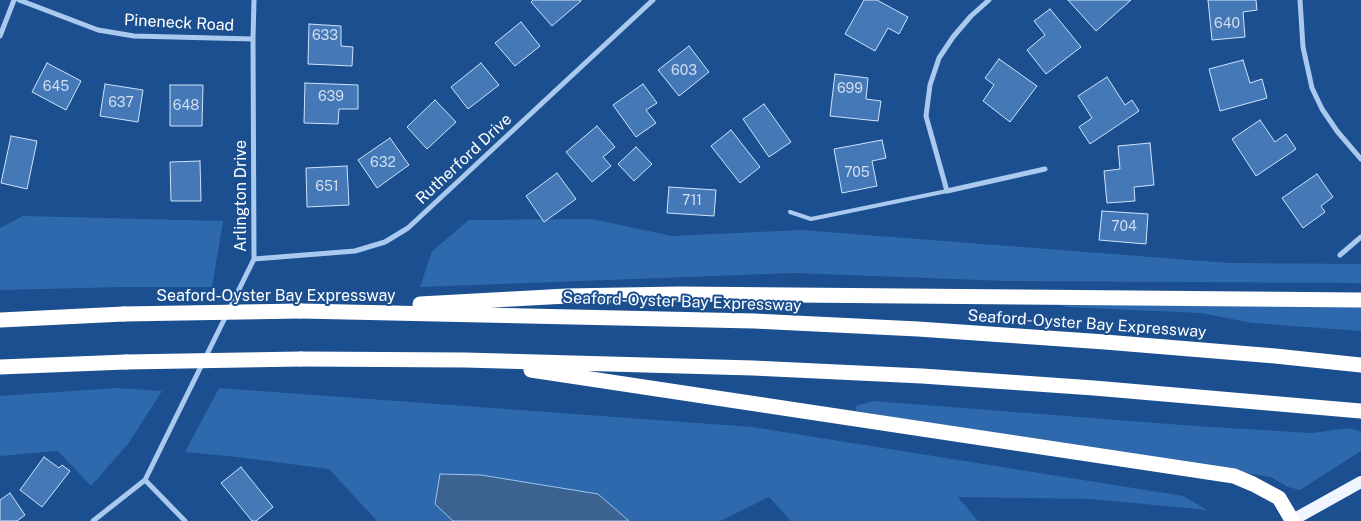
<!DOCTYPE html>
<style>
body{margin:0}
canvas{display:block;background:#1b4f8f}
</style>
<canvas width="1361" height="521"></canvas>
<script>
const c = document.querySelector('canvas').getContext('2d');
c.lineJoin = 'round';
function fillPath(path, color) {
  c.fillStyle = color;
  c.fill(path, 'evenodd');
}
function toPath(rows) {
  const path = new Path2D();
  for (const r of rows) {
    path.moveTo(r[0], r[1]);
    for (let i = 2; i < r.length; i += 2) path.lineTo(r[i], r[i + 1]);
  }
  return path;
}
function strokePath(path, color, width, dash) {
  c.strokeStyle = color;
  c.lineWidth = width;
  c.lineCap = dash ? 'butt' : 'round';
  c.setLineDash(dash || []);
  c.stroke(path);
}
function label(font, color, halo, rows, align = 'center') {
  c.font = font + ' "Public Sans",sans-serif';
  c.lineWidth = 4;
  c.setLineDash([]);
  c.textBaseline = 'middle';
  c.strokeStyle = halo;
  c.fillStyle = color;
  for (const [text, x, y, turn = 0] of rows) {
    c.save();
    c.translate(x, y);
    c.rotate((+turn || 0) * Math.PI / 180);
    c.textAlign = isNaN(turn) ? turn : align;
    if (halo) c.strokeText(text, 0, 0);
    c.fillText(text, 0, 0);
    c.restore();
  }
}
fillPath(toPath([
 [23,216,223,221,212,287,124,287,0,290,0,228],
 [592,219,672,236,801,230,1229,263,1361,264,1361,283,1007,281,794,273,420,287,432,251,469,220],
 [1066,302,1361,307,1361,331,1252,323,1201,313,1066,307,1060,305],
 [116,388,162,391,128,444,91,486,58,451,0,456,0,396],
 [219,388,752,427,1183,496,1207,510,1092,499,958,497,978,521,791,521,769,497,720,521,377,521,329,469,237,457,185,452],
 [873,401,1195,426,1312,433,1349,428,1361,432,1361,451,1300,490,1288,487,1271,477,1175,461,977,431,856,411,856,406]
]), '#2e69ad');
const water = toPath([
 [440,474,481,475,598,494,629,521,453,521,435,504,440,474]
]);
fillPath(water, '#3c6290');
strokePath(water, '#9cc4f0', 1);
const building = toPath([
 [533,0,581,0,581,1,552,26,531,2,533,0],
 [864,0,877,0,908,17,899,34,888,28,875,51,845,34,864,0],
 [1068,0,1131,0,1096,31,1068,0],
 [1208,0,1256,0,1257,10,1243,12,1245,37,1212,40,1208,0],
 [1050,9,1081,47,1046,74,1027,50,1045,35,1034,21,1050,9],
 [521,22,540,46,515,66,495,43,521,22],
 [309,24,341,26,341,46,353,47,352,66,308,64,309,24],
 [689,46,709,72,679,96,658,70,689,46],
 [999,59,1037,86,1010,122,983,101,994,85,985,78,999,59],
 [1243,60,1250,83,1262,79,1267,98,1220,111,1209,69,1243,60],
 [47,63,81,81,66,110,32,92,47,63],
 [481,63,499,85,468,109,451,87,481,63],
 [835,74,868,78,866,99,881,101,878,121,830,116,835,74],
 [1107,77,1125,105,1132,100,1139,111,1090,144,1079,127,1092,118,1078,96,1107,77],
 [305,83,358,85,358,109,339,109,338,124,304,123,305,83],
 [105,84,143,90,138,122,100,116,105,84],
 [643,84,657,103,646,110,656,123,636,137,613,105,643,84],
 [170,85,203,85,202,126,170,126,170,85],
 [435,100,456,122,427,149,407,127,435,100],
 [764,104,791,142,769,157,743,119,764,104],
 [1260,120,1275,142,1286,134,1296,149,1256,176,1232,139,1260,120],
 [597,126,615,147,603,157,611,166,592,182,566,152,597,126],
 [731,130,760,167,740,183,711,146,731,130],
 [11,136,37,141,27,189,1,183,11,136],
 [390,138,409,165,377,188,358,160,390,138],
 [882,140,886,158,872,161,877,186,842,193,834,149,882,140],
 [1150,143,1154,185,1134,187,1135,201,1107,203,1104,171,1120,169,1118,146,1150,143],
 [636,147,652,164,634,181,618,164,636,147],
 [200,161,201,201,171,201,170,162,200,161],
 [347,166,349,205,307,207,306,168,347,166],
 [557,173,576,199,544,222,526,196,557,173],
 [1317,174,1333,197,1321,206,1325,212,1303,228,1282,198,1317,174],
 [669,187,716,190,714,216,667,213,669,187],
 [1102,211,1148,214,1146,244,1099,240,1102,211],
 [44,457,59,468,62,465,70,471,42,507,20,490,44,457],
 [241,467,273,507,256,521,252,521,221,483,241,467],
 [10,493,25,515,17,521,0,521,0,500,10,493]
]);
fillPath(building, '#4478b7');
strokePath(building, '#cfe3fa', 1);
strokePath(toPath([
 [790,212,811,219,947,191]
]), '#a9c9ee', 4);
strokePath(toPath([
 [19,0,98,30,134,36,253,39],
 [989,0,971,16,953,37,939,58,930,85,926,116,947,191,1045,169],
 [1300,0,1303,47,1312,88,1322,109,1337,131,1361,159],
 [0,36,14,0],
 [1340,255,1361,237],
 [254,259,355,251,385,242,408,228,653,0],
 [145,480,185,521],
 [93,521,145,480,254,259,253,39,254,0]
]), '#a9c9ee', 5);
strokePath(toPath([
 [1291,521,1361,482]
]), '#f0f6ff', 12);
strokePath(toPath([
 [420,304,567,296,679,294,1361,300],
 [301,311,754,321,918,329,1105,342,1275,356,1361,365],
 [0,320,124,314],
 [301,359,465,360,753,368,922,376,1094,388,1361,411],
 [0,367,126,362],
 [531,370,1234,476,1253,484,1279,498,1292,520]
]), '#fff', 15);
strokePath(toPath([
 [124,314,301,311],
 [126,362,301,359]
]), '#fff', 15);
label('14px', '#d0dded', null, [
 ["640",1227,24],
 ["633",325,36],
 ["603",684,71],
 ["645",56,87],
 ["699",850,89],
 ["639",331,97],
 ["637",121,103],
 ["648",186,106],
 ["632",383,163],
 ["705",857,173],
 ["651",327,187],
 ["711",692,201],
 ["704",1124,227]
]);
label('16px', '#fff', '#1b4f8f', [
 ["Pineneck Road",179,23,3],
 ["Rutherford Drive",464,159,-43],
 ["Arlington Drive",241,196,-90],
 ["Seaford-Oyster Bay Expressway",276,296],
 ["Seaford-Oyster Bay Expressway",682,302,2],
 ["Seaford-Oyster Bay Expressway",1087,324,4]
]);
</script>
